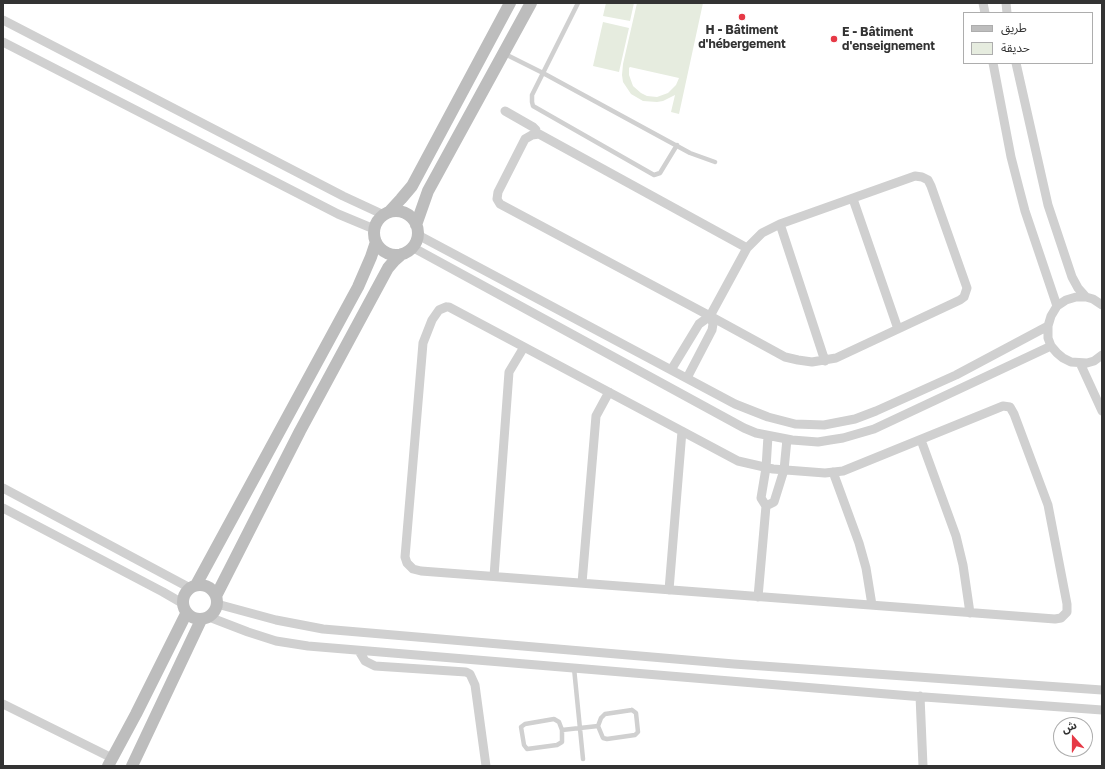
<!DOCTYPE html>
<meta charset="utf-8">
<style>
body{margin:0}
#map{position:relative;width:1105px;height:769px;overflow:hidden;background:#fff;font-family:"Golos Text","Noto Sans Arabic",sans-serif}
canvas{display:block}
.frame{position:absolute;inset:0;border:4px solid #333;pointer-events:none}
.legend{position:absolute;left:963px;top:12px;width:130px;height:52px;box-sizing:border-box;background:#fff;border:1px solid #adadad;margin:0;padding:5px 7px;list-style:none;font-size:12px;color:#333}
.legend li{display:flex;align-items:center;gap:8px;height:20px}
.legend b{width:20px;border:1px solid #adadad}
.north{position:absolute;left:1053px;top:717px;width:40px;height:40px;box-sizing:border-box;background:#fff;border:1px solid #adadad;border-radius:50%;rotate:339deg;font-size:11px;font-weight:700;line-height:16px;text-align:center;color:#333}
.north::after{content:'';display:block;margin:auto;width:14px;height:18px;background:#e63946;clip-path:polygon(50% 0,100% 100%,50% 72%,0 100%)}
</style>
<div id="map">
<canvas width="1105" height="769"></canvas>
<div class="frame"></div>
<ul class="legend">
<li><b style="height:5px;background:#bdbdbd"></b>طريق</li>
<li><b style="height:11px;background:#e6ecdf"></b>حديقة</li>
</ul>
<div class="north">ش</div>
</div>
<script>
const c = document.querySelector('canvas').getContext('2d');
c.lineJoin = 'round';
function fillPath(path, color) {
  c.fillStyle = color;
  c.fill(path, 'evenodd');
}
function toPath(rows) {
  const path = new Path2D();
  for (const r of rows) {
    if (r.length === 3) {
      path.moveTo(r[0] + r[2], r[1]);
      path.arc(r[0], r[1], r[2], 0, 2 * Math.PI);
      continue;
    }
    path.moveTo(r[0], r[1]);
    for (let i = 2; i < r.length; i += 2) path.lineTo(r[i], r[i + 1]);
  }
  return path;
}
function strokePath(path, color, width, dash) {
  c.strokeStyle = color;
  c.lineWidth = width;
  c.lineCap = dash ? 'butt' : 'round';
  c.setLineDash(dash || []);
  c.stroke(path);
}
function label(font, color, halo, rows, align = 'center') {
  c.font = font + ' "Golos Text",sans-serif';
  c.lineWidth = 4;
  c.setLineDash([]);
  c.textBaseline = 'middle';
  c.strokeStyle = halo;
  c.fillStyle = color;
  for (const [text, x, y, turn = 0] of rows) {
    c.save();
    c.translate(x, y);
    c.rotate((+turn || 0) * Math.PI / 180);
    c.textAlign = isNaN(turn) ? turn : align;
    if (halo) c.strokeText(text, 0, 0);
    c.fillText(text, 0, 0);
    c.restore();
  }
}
fillPath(toPath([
 [606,3,634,3,630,21,603,16],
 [637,3,703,3,679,114,671,112,675,95,663,101,657,102,643,101,631,94,623,82,622,75,623,64],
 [629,68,630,67,679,78,676,85,668,93,657,97,647,96,641,93,633,86,629,75],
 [603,22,629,28,619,72,593,66]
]), '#e6ecdf');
strokePath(toPath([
 [578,3,532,95,532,102,533,106,654,175,660,173,677,145],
 [505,54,543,73,690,153,715,162],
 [574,668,583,759],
 [632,710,636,713,638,732,635,735,607,739,603,738,598,726,601,718,605,714,632,710],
 [554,719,559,722,562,730,562,742,557,745,527,749,524,745,521,727,525,724,554,719],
 [562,730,598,726]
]), '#d0d0d0', 4.5);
strokePath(toPath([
 [983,3,985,13],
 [1006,3,1007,13],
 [3,20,343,196,384,215],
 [3,42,338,214,374,229],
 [993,63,1011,157,1019,188,1025,211,1057,306],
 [1016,63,1048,205,1072,277,1078,288,1086,297],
 [505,111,533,127,536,130,536,134],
 [915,176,922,177,928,180,931,186,967,288,964,297,960,300,836,358,812,362,798,360,785,357,710,316,747,248,762,233,780,224,915,176],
 [853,199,898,329],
 [780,224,825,361],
 [418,235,735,404,768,417,795,424,824,425,855,419,876,411,956,375,1048,326],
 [412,247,744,428,756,433,792,440,818,442,830,440,843,438,874,429,1051,346],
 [1102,305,1093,299,1086,297,1076,297,1066,300,1057,306,1051,316,1048,326,1048,338,1051,346,1057,353,1063,358,1071,362,1087,363,1094,361,1102,355],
 [446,307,449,307,738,461,773,469,825,473,843,471,1003,406,1010,407,1014,414,1048,505,1067,604,1067,612,1061,618,1055,619,421,571,413,569,407,563,405,557,423,343,432,320,439,310,446,307],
 [1080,363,1102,411],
 [671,370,699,324,710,316],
 [687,378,712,330,713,324,710,316,500,204,497,199,498,192,525,139,532,135,539,134,747,248],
 [921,440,956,536,963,565,970,613],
 [833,472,859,543,866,568,872,605],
 [3,488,190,588],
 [766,506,774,502,784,470,787,439],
 [3,508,163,592,182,603],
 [494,576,509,372,524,347],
 [582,583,596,416,609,392],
 [669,590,682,431],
 [758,597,766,506,761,498,766,468,768,436],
 [217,604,276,620,323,629,734,664,1102,690],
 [209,617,248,632,276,641,308,646,911,696,1102,710],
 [359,651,365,661,375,666,466,672,470,674,475,685,486,766],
 [920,696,923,766],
 [3,704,112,758]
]), '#d0d0d0', 9);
strokePath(toPath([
 [396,233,22],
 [389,212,401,199,412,186,510,3],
 [416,225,428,191,531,3],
 [200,602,17],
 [196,585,358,287,371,257,376,242],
 [216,596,300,431,388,268,394,261,402,254],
 [108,766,136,714,186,614],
 [132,766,201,620]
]), '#bdbdbd', 12);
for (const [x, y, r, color] of [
 [742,17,4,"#e63946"],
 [834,39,4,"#e63946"]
]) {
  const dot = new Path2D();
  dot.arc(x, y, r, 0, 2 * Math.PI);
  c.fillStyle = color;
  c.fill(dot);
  strokePath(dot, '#fff', 1.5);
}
label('bold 12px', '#333', '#fff', [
 ["H - Bâtiment",742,30],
 ["d'hébergement",742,44],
 ["E - Bâtiment",842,32,"left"],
 ["d'enseignement",842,46,"left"]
]);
</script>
